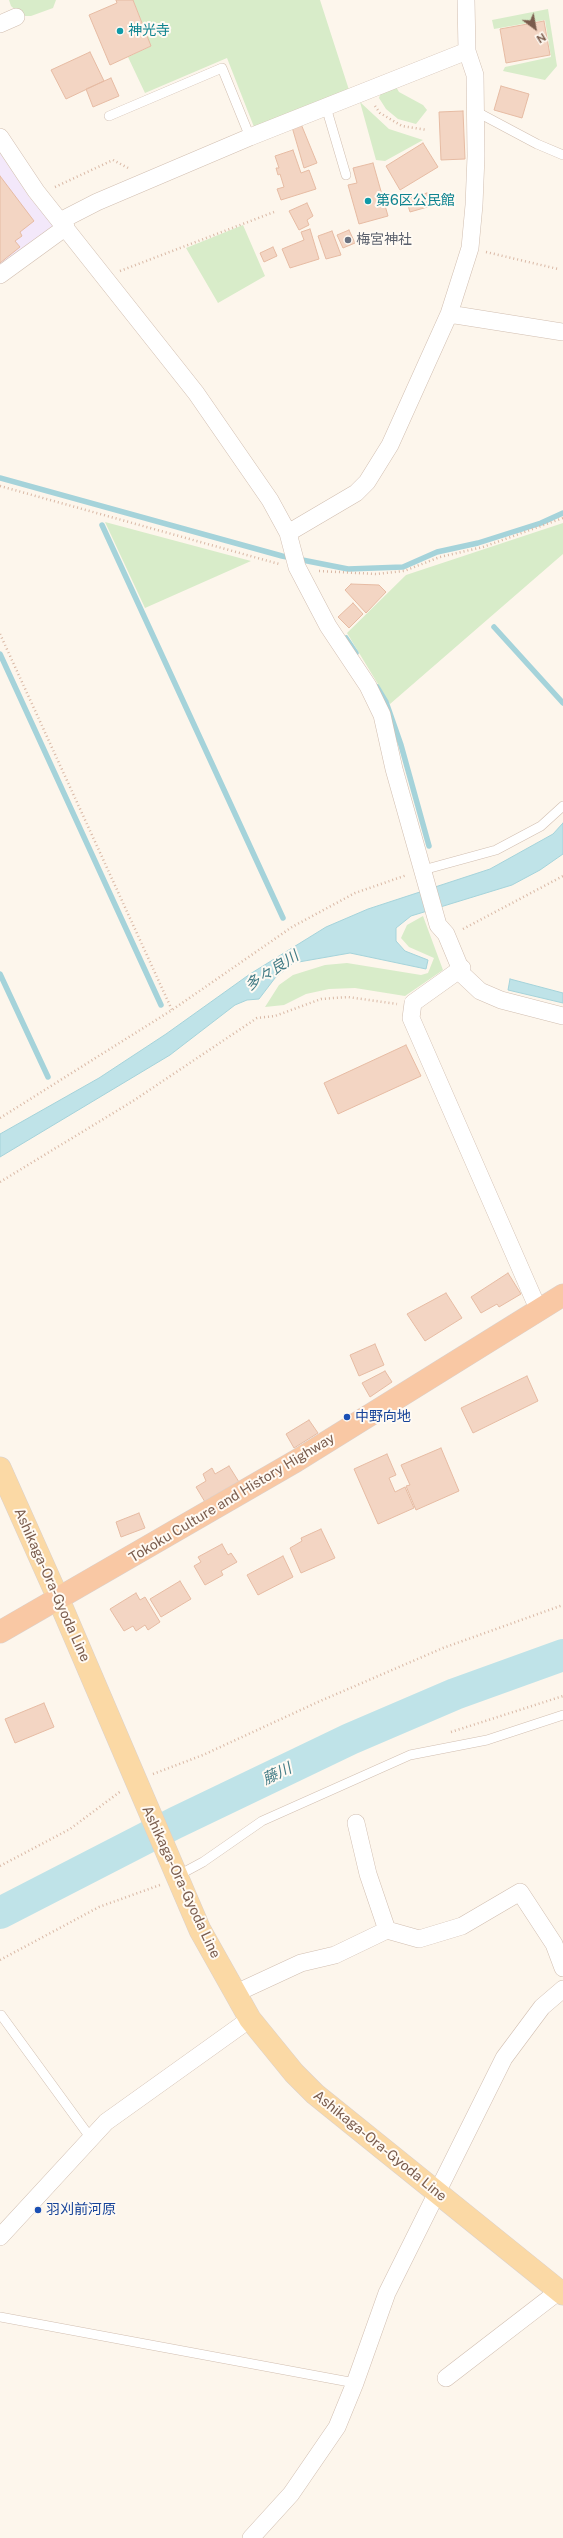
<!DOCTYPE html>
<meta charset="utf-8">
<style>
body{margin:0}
#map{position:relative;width:563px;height:2538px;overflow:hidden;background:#fdf6ec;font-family:"Public Sans",sans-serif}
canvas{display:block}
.north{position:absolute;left:515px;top:8px;width:40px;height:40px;-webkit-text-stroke:3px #fffaf3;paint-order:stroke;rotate:148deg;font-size:11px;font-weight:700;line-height:16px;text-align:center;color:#7a5c4d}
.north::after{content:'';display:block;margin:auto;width:14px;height:18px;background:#7a5c4d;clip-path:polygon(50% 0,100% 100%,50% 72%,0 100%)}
</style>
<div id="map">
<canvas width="563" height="2538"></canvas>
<div class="north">N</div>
</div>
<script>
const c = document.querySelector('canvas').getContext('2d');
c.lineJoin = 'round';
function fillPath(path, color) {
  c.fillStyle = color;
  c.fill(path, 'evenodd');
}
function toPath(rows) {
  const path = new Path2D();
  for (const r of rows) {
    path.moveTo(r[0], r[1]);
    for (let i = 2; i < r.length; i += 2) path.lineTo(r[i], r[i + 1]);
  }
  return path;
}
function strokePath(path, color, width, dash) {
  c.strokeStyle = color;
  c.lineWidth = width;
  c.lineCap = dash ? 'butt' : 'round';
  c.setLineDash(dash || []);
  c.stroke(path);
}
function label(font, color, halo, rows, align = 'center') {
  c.font = font + ' "Public Sans","Noto Sans JP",sans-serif';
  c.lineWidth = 4;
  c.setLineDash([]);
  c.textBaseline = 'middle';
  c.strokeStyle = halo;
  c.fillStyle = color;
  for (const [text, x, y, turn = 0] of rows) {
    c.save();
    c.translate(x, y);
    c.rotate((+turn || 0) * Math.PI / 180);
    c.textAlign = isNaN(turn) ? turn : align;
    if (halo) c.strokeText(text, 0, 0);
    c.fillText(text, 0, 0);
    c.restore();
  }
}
fillPath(toPath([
 [0,153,30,198,56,228,0,269]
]), '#f3e8fa');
fillPath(toPath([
 [9,0,56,0,53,8,31,16,22,16,11,6],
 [133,0,320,0,349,90,254,127,227,58,145,93,128,57,151,46],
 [548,9,557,66,545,80,503,71,505,67,551,57,545,20,494,29,492,20],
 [395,85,399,92,423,105,427,110,416,124,398,119,386,109,379,98,382,89],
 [360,102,389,129,423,140,385,161,376,160],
 [243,225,265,276,218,303,186,248],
 [105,522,251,561,145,608],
 [563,523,563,554,390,704,347,633,406,575],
 [423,916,443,970,405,996,355,988,329,989,306,994,284,1005,265,1007,279,985,293,975,325,965,347,963,421,975,428,973,434,958,409,947,401,938,407,925]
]), '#d8ecc9');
const water = toPath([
 [563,823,563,854,540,870,512,885,411,916,396,928,396,941,405,951,428,960,426,969,350,953,293,963,275,978,259,999,247,1000,235,1005,170,1055,0,1157,0,1134,99,1078,166,1034,250,974,326,927,368,909,490,869,553,834,563,823],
 [510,979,563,993,563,1003,508,990,510,979]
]);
fillPath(water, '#bfe3e8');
strokePath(water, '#a5d3da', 1);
strokePath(toPath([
 [0,478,282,556,348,569,403,567,437,552,478,543,541,523,563,513],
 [102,525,283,918],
 [494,627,563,703],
 [346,638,356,653],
 [0,654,161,1005],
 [377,687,386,702,401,745,429,846],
 [0,974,48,1077]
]), '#a5d3da', 5.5);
strokePath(toPath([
 [0,1913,175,1823,350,1739,455,1694,563,1655]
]), '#bfe3e8', 32);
const building = toPath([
 [116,0,133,0,151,46,110,65,89,15,117,3,116,0],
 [544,21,550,55,506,63,500,29,544,21],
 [90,52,104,81,66,99,51,70,90,52],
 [111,78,119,96,93,107,86,89,111,78],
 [501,86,529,94,522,118,494,110,501,86],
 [463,111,465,159,441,160,439,112,463,111],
 [301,124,317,163,304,168,292,127,301,124],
 [423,143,438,167,400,190,386,166,423,143],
 [293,150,301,173,309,170,316,189,281,200,277,189,284,187,280,174,278,175,276,168,279,168,275,156,293,150],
 [373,163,388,216,359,224,348,185,357,183,353,168,373,163],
 [0,176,34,221,20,232,22,236,15,241,20,247,0,263,0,176],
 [427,193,431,206,410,212,406,199,427,193],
 [307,203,313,216,307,220,309,225,299,230,289,211,307,203],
 [310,229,319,259,290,268,282,249,304,240,301,232,310,229],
 [349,230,355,243,343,248,337,235,349,230],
 [332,231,341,255,326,259,318,236,332,231],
 [273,247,277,256,264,262,260,253,273,247],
 [351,584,379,585,386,592,366,613,345,590,351,584],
 [353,603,363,614,349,628,338,617,353,603],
 [406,1045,421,1076,338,1114,324,1083,406,1045],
 [508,1273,521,1294,499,1307,497,1304,481,1313,471,1297,508,1273],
 [446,1293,462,1318,425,1341,407,1314,446,1293],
 [375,1344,384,1365,359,1376,350,1355,375,1344],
 [385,1371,392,1382,370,1397,362,1383,385,1371],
 [527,1376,538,1401,473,1433,461,1408,527,1376],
 [309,1420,318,1433,294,1448,286,1434,309,1420],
 [441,1448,459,1491,416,1510,406,1486,410,1485,401,1465,441,1448],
 [387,1454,396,1475,389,1478,395,1492,405,1487,414,1508,378,1524,354,1469,387,1454],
 [229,1466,239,1482,205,1502,196,1487,206,1481,203,1474,212,1468,215,1474,229,1466],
 [139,1513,145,1528,121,1537,116,1522,139,1513],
 [321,1529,335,1558,301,1573,290,1548,302,1541,301,1538,321,1529],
 [222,1544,228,1555,231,1553,237,1562,221,1571,223,1575,205,1585,194,1566,201,1562,198,1557,222,1544],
 [283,1556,293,1577,258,1595,247,1575,283,1556],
 [180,1581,191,1599,161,1617,150,1599,180,1581],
 [136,1593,140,1600,145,1597,160,1622,148,1630,145,1625,136,1631,133,1626,124,1631,110,1609,136,1593],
 [44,1703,54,1727,15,1743,5,1719,44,1703]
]);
fillPath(building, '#f3d5c3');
strokePath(building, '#e6bba3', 1);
const service = toPath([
 [326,107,346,175],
 [475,111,537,144,563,155],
 [109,116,222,68,250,137],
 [423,870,496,850,541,826,563,806],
 [177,1876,203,1862,262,1821,410,1755,487,1740,563,1715],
 [1,2015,90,2137],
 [0,2317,355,2383]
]);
const minor = toPath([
 [0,24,16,17],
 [0,137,36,191,196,393,270,500,288,533,297,567,328,626,368,686,382,715,394,769,438,925,446,934,463,975,480,991,501,1000,563,1016],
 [60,221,97,202,250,137,467,51],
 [0,275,66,227],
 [449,314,563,332],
 [288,533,356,493,367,482,390,445,449,314,470,248,474,205,476,156,475,75,467,51,466,0],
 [462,968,413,1003,411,1018,539,1311],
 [356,1823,368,1874,387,1930],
 [234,1994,301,1963,335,1955,387,1930,419,1939,462,1926,520,1892,554,1944,563,1968],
 [0,2237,106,2122,250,2019],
 [446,2378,559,2291],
 [251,2538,291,2494,337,2427,355,2383,387,2293,504,2058,542,2007,563,1989]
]);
const primary = toPath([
 [0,1468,58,1598,200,1930,250,2019,294,2073,315,2094,563,2294]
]);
const trunk = toPath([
 [0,1632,296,1461,563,1295]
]);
strokePath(service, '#d1beb0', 10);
strokePath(minor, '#d1beb0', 18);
strokePath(primary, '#dad1cd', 23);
strokePath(trunk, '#dad1cd', 23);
strokePath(toPath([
 [375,106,380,113,402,126,427,130],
 [55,187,113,160,130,169],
 [486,252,558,269],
 [120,271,274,212],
 [0,486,279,564],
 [319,571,376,574,404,571,440,557,483,547,563,518],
 [0,634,172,1010],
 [463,929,563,876],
 [0,1118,172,1010,292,927,355,893,407,875],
 [0,1182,133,1101,257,1018,275,1016,321,999,348,997,397,1004],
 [451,1732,563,1696],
 [153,1774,203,1755,318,1702,443,1648,563,1605],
 [0,1866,70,1829,121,1791],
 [0,1960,99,1907,160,1885]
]), '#d9b8a5', 2.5, [1, 3]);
strokePath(service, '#fff', 9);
strokePath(minor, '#fff', 17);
strokePath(primary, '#fbd9a5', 22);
strokePath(trunk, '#f9c8a4', 22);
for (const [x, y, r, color] of [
 [120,31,4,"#0f9aa8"],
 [368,201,4,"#0f9aa8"],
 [348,240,4,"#6b7280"],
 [347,1417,4,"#1a4fb4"],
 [38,2210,4,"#1a4fb4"]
]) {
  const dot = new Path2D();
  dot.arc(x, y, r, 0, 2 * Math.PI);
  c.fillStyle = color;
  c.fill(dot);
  strokePath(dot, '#fffaf3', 1.5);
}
label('14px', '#0d838f', '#fffaf3', [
 ["神光寺",128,31],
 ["第6区公民館",376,201]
], 'left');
label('14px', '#5b616d', '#fffaf3', [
 ["梅宮神社",356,240]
], 'left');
label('14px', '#164399', '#fffaf3', [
 ["中野向地",355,1417],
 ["羽刈前河原",46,2210]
], 'left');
label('14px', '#7a5c4d', '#fffaf3', [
 ["Tokoku Culture and History Highway",232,1498,-31],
 ["Ashikaga-Ora-Gyoda Line",52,1585,66],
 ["Ashikaga-Ora-Gyoda Line",181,1882,65],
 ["Ashikaga-Ora-Gyoda Line",380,2146,39]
]);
label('italic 15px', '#437c86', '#fffaf3', [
 ["多々良川",272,971,-33],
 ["藤川",277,1774,-26]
]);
</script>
